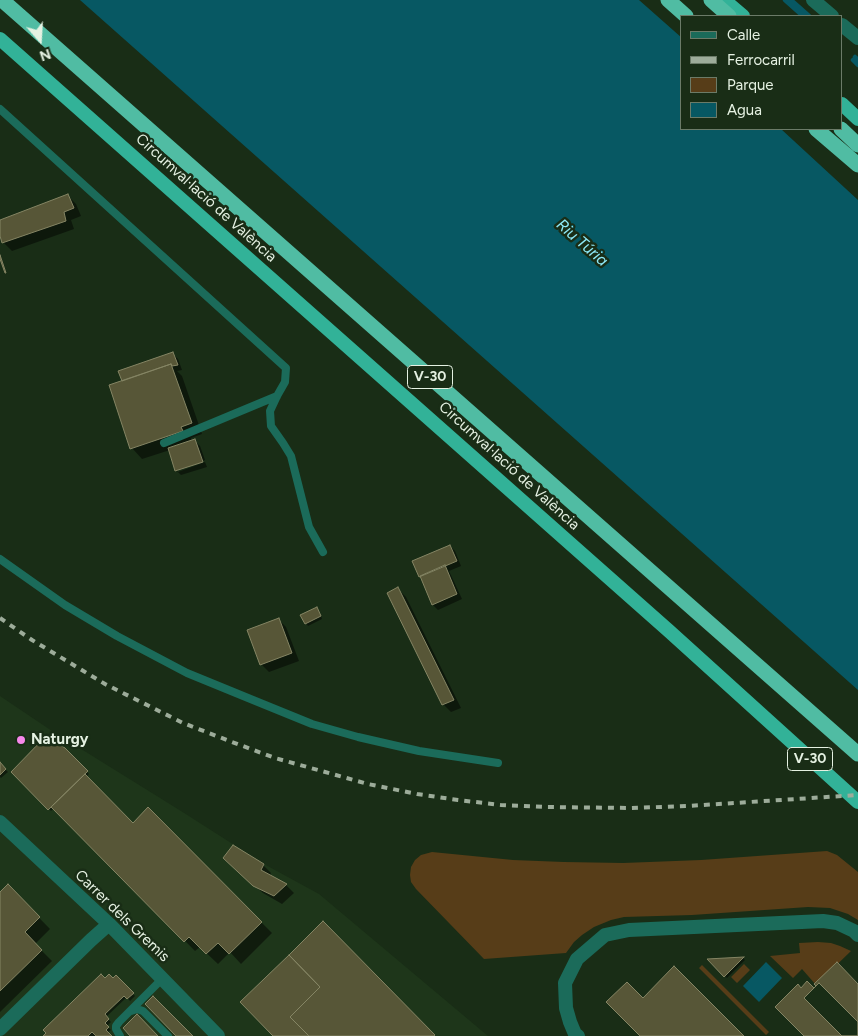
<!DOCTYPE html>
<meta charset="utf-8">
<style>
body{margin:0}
#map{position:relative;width:858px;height:1036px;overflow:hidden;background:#192d16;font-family:Figtree,sans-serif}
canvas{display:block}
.legend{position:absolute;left:680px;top:15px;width:162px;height:115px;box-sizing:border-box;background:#192d16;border:1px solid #6b7b68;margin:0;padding:6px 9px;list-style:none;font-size:15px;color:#e5f1e2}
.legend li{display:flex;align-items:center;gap:10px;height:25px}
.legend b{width:25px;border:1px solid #6b7b68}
.north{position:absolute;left:15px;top:15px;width:50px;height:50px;-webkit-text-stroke:4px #192d16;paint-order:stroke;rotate:161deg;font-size:14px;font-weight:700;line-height:20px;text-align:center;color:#e5f1e2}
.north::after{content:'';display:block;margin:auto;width:18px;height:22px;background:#e5f1e2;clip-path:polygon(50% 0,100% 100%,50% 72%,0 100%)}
</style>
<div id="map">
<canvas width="858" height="1036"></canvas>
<ul class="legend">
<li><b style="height:6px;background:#1b6b5a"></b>Calle</li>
<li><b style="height:6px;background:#9dac9a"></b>Ferrocarril</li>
<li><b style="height:14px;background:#573d18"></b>Parque</li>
<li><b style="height:14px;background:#075863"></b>Agua</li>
</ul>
<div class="north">N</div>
</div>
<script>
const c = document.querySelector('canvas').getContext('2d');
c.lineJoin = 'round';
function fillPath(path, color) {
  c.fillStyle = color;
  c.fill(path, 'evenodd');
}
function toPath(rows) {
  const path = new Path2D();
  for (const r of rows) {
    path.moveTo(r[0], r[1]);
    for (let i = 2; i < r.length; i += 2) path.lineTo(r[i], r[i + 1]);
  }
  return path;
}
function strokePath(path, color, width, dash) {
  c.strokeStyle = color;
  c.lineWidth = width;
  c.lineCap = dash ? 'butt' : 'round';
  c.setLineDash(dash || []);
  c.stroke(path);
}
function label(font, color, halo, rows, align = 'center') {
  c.font = font + ' Figtree,sans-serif';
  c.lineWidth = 5;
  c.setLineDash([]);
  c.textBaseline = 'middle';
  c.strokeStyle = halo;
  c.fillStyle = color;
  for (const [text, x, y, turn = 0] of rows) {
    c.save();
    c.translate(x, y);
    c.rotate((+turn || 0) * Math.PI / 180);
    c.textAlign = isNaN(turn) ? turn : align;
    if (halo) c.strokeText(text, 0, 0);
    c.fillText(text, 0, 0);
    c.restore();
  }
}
fillPath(toPath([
 [0,696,49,729,181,811,264,864,319,894,488,1036,0,1036]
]), '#1e361a');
fillPath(toPath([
 [827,851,837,855,858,872,858,920,848,914,830,908,808,907,692,915,624,917,611,920,594,927,582,935,574,942,566,953,484,959,416,889,411,882,410,875,411,867,415,860,421,855,432,852,513,860,564,862,623,863,701,860],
 [818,942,831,943,840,946,851,951,816,985,802,969,793,978,770,956,800,953,799,943],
 [744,964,750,970,737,983,731,977],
 [702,965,769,1032,766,1035,699,968]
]), '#573d18');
fillPath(toPath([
 [80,0,639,0,682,38,682,129,781,129,858,200,858,690],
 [766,962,782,978,759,1002,743,986]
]), '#075863');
fillPath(toPath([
 [68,196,76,204,81,216,71,220,74,229,12,251,4,243,0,233,0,221],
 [173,354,178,359,182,370,177,371,182,376,202,434,191,438,192,442,195,441,200,446,205,460,178,469,178,472,205,462,207,467,181,475,176,470,170,450,142,459,132,448,124,381],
 [450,546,455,551,461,566,449,571,462,599,438,610,433,605,422,578],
 [398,589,406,597,461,708,451,712,443,704,389,593],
 [319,611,322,619,308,626,306,623],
 [278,619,286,627,299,661,269,672,261,664],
 [65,749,89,774,86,777,133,824,148,809,272,933,241,964,230,952,218,964,200,947,195,951,54,808,51,811,12,772],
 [0,764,8,772,1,778,0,777],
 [263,865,271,873,270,876,286,885,294,893,282,904,263,893,233,866],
 [8,886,50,929,35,944,52,961,0,1012,0,894],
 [743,958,745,960,727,978,710,960],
 [116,977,135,996,130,1001,127,997,106,1017,111,1022,107,1026,111,1030,107,1033,111,1036,45,1036,105,980,113,980]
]), '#0007');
strokePath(toPath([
 [785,0,803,16],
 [791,0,809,16],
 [855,57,858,60],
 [853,60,858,65]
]), '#075863', 4.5);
const building = toPath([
 [68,194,74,208,64,212,66,221,2,243,0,236,0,220,68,194],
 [0,255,6,273,5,273,0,259,0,255],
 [173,352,178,365,172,366,171,364,122,381,118,371,173,352],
 [171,364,192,423,181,427,183,431,130,449,109,385,171,364],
 [195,439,203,462,175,471,168,448,195,439],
 [450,545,457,561,419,577,412,561,450,545],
 [445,565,457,594,432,605,420,576,445,565],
 [398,587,454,700,442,705,387,593,398,587],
 [317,607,321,616,305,624,300,615,317,607],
 [279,618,292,653,260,665,247,630,279,618],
 [46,736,65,748,88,771,48,810,11,772,46,736],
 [0,762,6,769,0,775,0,762],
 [85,774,133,823,148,807,262,922,229,954,218,943,206,954,189,937,184,942,51,807,85,774],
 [233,845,264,864,261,870,287,884,274,896,253,886,223,858,233,845],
 [8,884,40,917,25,932,42,950,0,991,0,892,8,884],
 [323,921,435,1035,434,1036,309,1036,290,1017,320,987,289,955,323,921],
 [289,955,320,987,290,1017,309,1036,273,1036,240,1002,289,955],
 [744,957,724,977,707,959,744,957],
 [837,962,858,984,858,1036,804,1036,775,1007,798,984,801,988,807,981,814,988,816,986,814,984,837,962],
 [674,966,744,1036,640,1036,606,1002,627,982,643,998,674,966],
 [101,974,105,978,109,974,113,978,116,975,134,993,127,999,124,996,105,1014,109,1019,105,1023,109,1027,106,1030,112,1036,96,1036,92,1032,88,1036,43,1036,46,1033,43,1030,101,974],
 [819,983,858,1022,858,1036,842,1036,804,998,819,983],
 [153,996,193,1036,176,1036,145,1004,153,996],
 [137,1014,158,1036,130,1036,123,1028,137,1014]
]);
fillPath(building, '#575637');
strokePath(building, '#858564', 1);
strokePath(toPath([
 [0,109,286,368,285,382,277,396,270,411,271,426,283,443,291,456,309,527,323,552],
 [164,443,277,396],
 [0,559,65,605,117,636,187,673,253,700,312,724,358,737,419,751,498,763],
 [131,1011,137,1009,143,1011,168,1036],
 [120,1036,116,1029,116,1026,119,1022,162,979]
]), '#1b6b5a', 8);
strokePath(toPath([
 [813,0,832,16],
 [842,25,858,38],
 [0,822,109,924,218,1036],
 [0,1029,91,940,109,924],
 [578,1036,575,1034,570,1022,566,1008,565,983,577,959,605,935,629,930,823,921,837,923,854,931,858,935]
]), '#1b6b5a', 14);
strokePath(toPath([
 [724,0,743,16],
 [0,39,669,631,858,802],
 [842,104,858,119]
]), '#32b298', 14);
strokePath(toPath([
 [2,0,858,754],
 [668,0,686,16],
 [711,0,729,16],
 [816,129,858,165],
 [841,129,858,145]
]), '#50bca3', 15);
strokePath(toPath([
 [0,618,32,640,105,684,183,723,232,742,275,758,368,784,417,794,458,800,501,805,545,807,631,808,688,806,858,795]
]), '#9dac9a', 4, [6, 6]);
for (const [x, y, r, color] of [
 [21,740,5,"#f788eb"]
]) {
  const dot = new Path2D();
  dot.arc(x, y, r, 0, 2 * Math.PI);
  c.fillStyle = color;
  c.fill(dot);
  strokePath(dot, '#192d16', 2);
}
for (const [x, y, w] of [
 [430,377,45],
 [810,759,45]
]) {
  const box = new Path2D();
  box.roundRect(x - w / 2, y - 11.5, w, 23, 4);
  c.fillStyle = '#192d16';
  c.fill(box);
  strokePath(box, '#e5f1e2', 1);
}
label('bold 14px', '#e5f1e2', null, [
 ["V-30",430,377],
 ["V-30",810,759]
]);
label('15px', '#e5f1e2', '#192d16', [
 ["Circumval·lació de València",206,198,42],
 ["Circumval·lació de València",509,466,42],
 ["Carrer dels Gremis",122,916,44]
]);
label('bold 15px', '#e5f1e2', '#192d16', [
 ["Naturgy",31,740]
], 'left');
label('italic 16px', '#8ee9f7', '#192d16', [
 ["Riu Túria",582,243,41]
]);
</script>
